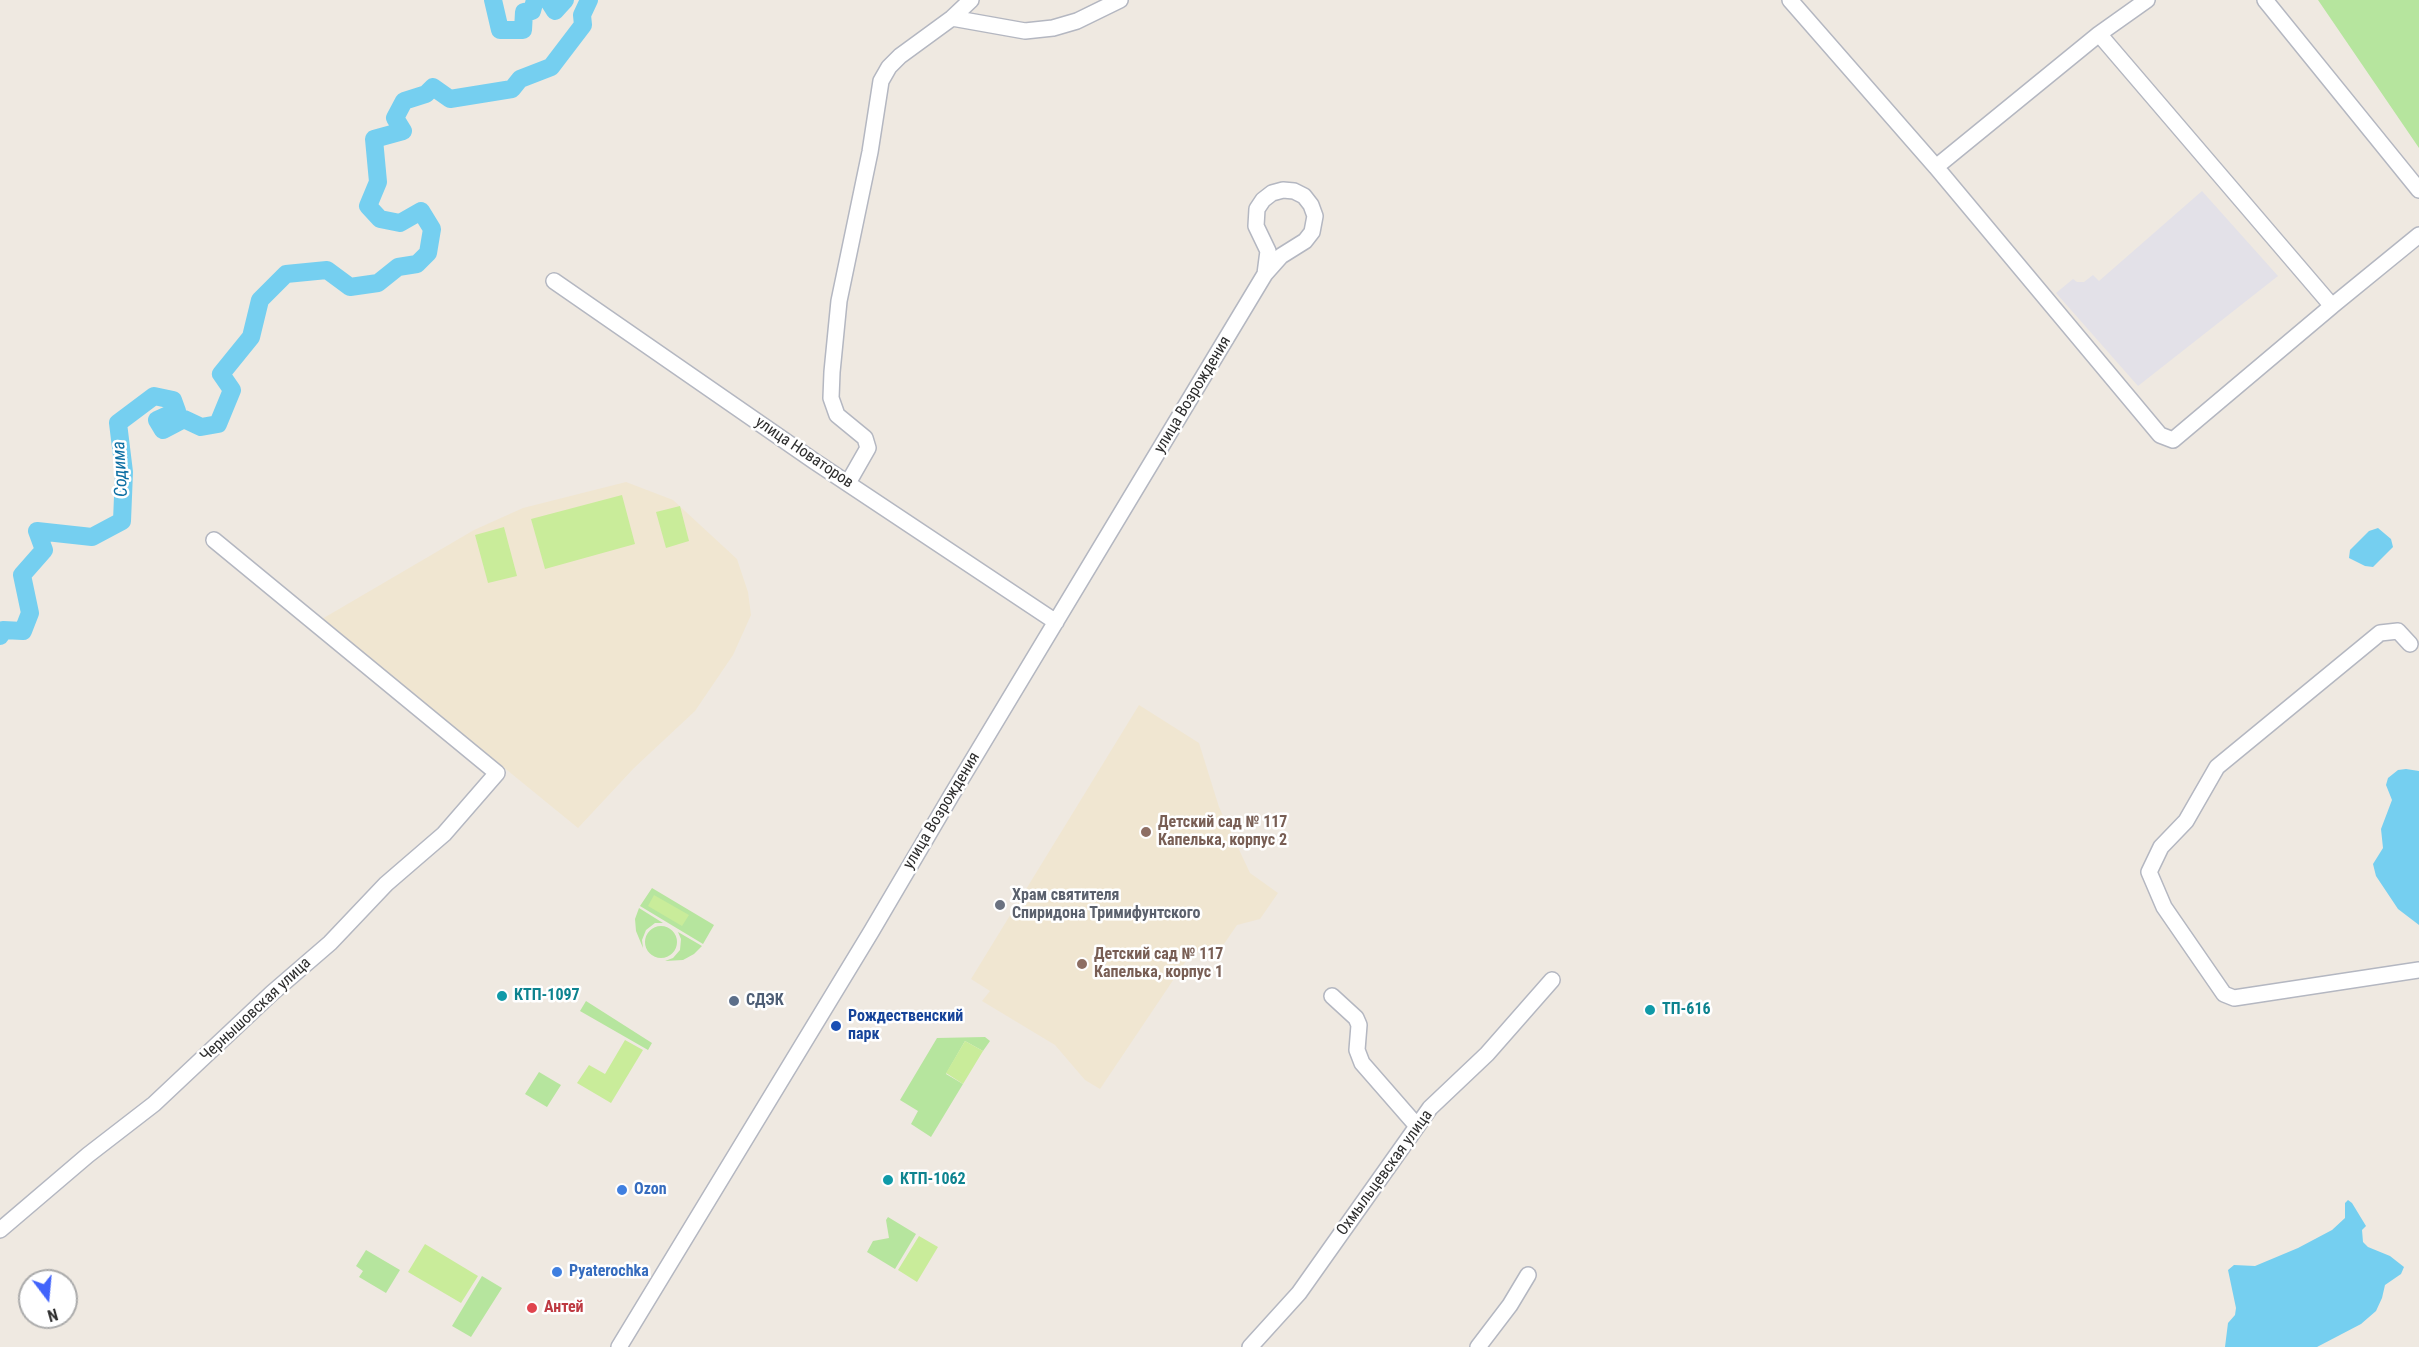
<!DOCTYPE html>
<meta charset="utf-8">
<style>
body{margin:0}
#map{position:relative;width:2419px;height:1347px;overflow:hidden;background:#efe9e1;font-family:"Roboto Condensed",sans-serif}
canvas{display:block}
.north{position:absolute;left:18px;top:1269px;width:60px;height:60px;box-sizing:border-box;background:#fff;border:2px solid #ababab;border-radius:50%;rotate:164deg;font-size:16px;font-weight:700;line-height:24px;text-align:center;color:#2e2e2e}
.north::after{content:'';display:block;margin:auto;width:21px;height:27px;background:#4264fb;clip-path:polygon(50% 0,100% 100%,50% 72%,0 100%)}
</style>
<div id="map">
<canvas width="2419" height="1347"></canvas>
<div class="north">N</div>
</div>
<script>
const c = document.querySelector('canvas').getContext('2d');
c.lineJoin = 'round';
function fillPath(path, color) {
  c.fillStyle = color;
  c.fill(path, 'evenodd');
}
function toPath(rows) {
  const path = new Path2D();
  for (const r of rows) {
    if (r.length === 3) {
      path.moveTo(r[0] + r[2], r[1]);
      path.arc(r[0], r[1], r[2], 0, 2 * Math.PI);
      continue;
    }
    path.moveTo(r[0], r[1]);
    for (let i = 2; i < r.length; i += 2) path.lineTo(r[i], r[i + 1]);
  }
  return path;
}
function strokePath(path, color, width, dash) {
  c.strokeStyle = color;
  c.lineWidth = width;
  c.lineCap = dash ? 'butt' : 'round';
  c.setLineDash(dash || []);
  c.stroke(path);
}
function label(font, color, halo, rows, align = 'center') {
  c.font = font + ' "Roboto Condensed",sans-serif';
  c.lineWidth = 5;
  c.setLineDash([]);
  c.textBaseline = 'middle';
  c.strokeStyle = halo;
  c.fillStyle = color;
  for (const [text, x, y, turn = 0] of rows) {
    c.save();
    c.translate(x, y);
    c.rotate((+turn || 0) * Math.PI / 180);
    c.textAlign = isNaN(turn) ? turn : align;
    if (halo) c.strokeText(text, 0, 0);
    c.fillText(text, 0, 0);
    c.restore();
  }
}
fillPath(toPath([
 [2202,191,2278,276,2138,386,2056,293,2073,279,2077,282,2084,282,2093,275,2099,281]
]), '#e3e1e8');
fillPath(toPath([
 [626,482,673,500,737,559,748,592,751,615,733,655,695,711,634,768,578,828,322,619,474,530,523,508],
 [1139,705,1199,743,1219,807,1250,873,1278,893,1260,919,1237,925,1213,960,1194,949,1100,1089,1085,1080,1055,1045,982,1001,990,991,971,979]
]), '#f0e6d1');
fillPath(toPath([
 [2318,0,2419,0,2419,148],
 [652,888,714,925,703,944,640,906],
 [639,908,663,923,655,923,646,930,642,940,643,948,636,931,635,919],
 [661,942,16],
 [678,932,702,946,694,954,683,960,665,961,673,958,680,950,681,939],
 [586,1001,652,1043,648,1050,580,1011],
 [985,1037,990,1041,983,1051,965,1041,946,1074,963,1084,931,1137,911,1124,918,1111,900,1100,937,1038],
 [539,1072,561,1085,547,1107,525,1094],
 [888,1217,916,1234,895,1269,867,1252,873,1241,889,1238,886,1220],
 [366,1250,400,1270,386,1293,359,1277,363,1271,356,1266],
 [482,1276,502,1288,471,1337,452,1326]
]), '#b6e59e');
fillPath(toPath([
 [622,495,635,544,545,569,531,519],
 [680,506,689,541,666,548,656,512],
 [504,527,517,576,488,583,475,535],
 [654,895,689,915,682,926,648,906],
 [625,1040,643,1050,611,1103,577,1083,589,1065,605,1074],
 [965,1041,983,1051,963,1084,946,1073],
 [919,1236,938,1247,917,1282,898,1270],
 [425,1244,478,1276,461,1303,408,1272]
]), '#c9ec9a');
fillPath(toPath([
 [2378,528,2391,539,2393,547,2373,567,2365,566,2349,558,2350,550,2369,531],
 [2406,769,2419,771,2419,925,2398,909,2376,876,2373,864,2383,848,2381,829,2392,800,2386,785,2388,778,2398,770],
 [2348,1200,2352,1203,2366,1226,2362,1230,2363,1242,2368,1247,2390,1256,2404,1267,2401,1274,2385,1285,2382,1298,2376,1311,2361,1324,2317,1347,2225,1347,2228,1323,2235,1315,2236,1308,2228,1270,2234,1265,2255,1266,2298,1248,2332,1230,2345,1218,2345,1203]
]), '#75cff0');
strokePath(toPath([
 [493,0,500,30,523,30,524,12,532,11,535,0],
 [548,0,555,11,565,0],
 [0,636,3,630,23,631,30,613,22,575,44,550,37,531,92,537,122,521,124,472,118,423,154,396,173,400,177,411,157,420,163,430,184,419,201,427,218,424,232,390,221,374,251,337,260,300,286,274,327,270,350,287,378,283,398,267,417,264,428,253,432,229,421,211,400,223,380,219,368,206,378,182,374,139,403,131,395,118,404,101,426,94,433,87,450,99,512,89,520,79,551,67,583,25,582,15,589,0]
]), '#75cff0', 18);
const minor = toPath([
 [1790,0,1936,167,2160,435,2173,440,2332,306],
 [2265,0,2419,190],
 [952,18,1025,31,1053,28,1077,21,1120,0],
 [2099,34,2147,0],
 [1936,167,2099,34,2332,306,2419,235],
 [554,281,814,461,1056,622],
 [848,483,868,448,865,438,837,415,831,398,832,372,839,301,870,152,881,81,889,67,900,56,952,18,971,0],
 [2410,644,2398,631,2380,633,2217,767,2186,821,2161,847,2149,872,2164,907,2224,994,2234,998,2419,970],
 [1332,996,1356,1018,1359,1025,1357,1050,1362,1063,1417,1126],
 [0,1230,88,1155,154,1104,272,993,330,943,386,884,444,834,497,773,214,540],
 [619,1347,871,932,951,796,1265,274,1281,256,1305,241,1312,232,1315,216,1311,205,1304,196,1294,191,1283,190,1272,193,1263,200,1257,209,1256,226,1268,251,1265,274],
 [1250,1347,1299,1293,1430,1108,1487,1054,1552,980],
 [1478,1347,1510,1305,1528,1275]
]);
strokePath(minor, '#b4b7c1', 18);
strokePath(minor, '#fff', 15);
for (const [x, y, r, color] of [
 [1146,832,6,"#8d6e63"],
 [1000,905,6,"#6b7280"],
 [1082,964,6,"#8d6e63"],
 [502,996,6,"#0f9aa8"],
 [734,1001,6,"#5c6f8a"],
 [1650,1010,6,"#0f9aa8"],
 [836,1026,6,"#1a4fb4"],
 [888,1180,6,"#0f9aa8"],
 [622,1190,6,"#3f7fe0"],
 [557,1272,6,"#3f7fe0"],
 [532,1308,6,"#e0444e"]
]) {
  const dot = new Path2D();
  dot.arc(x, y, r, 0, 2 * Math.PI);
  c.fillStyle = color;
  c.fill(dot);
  strokePath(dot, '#fff', 2);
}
label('16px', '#2e2e2e', '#fff', [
 ["улица Возрождения",1193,395,-59],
 ["улица Новаторов",804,453,34],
 ["улица Возрождения",942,811,-59],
 ["Чернышовская улица",256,1010,-43],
 ["Охмыльцевская улица",1385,1173,-54]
]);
label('bold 16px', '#785e54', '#fff', [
 ["Детский сад № 117",1158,823],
 ["Капелька, корпус 2",1158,841],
 ["Детский сад № 117",1094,955],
 ["Капелька, корпус 1",1094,973]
], 'left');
label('bold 16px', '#5b616d', '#fff', [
 ["Храм святителя",1012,896],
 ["Спиридона Тримифунтского",1012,914]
], 'left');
label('bold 16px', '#0d838f', '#fff', [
 ["КТП-1097",514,996],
 ["ТП-616",1662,1010],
 ["КТП-1062",900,1180]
], 'left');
label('bold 16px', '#4e5e75', '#fff', [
 ["СДЭК",746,1001]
], 'left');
label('bold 16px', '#164399', '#fff', [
 ["Рождественский",848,1017],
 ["парк",848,1035]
], 'left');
label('bold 16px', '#366cbe', '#fff', [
 ["Ozon",634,1190],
 ["Pyaterochka",569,1272]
], 'left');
label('bold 16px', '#be3a42', '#fff', [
 ["Антей",544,1308]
], 'left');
label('italic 18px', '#0d6fa3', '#fff', [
 ["Содима",121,469,-93]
]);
</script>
